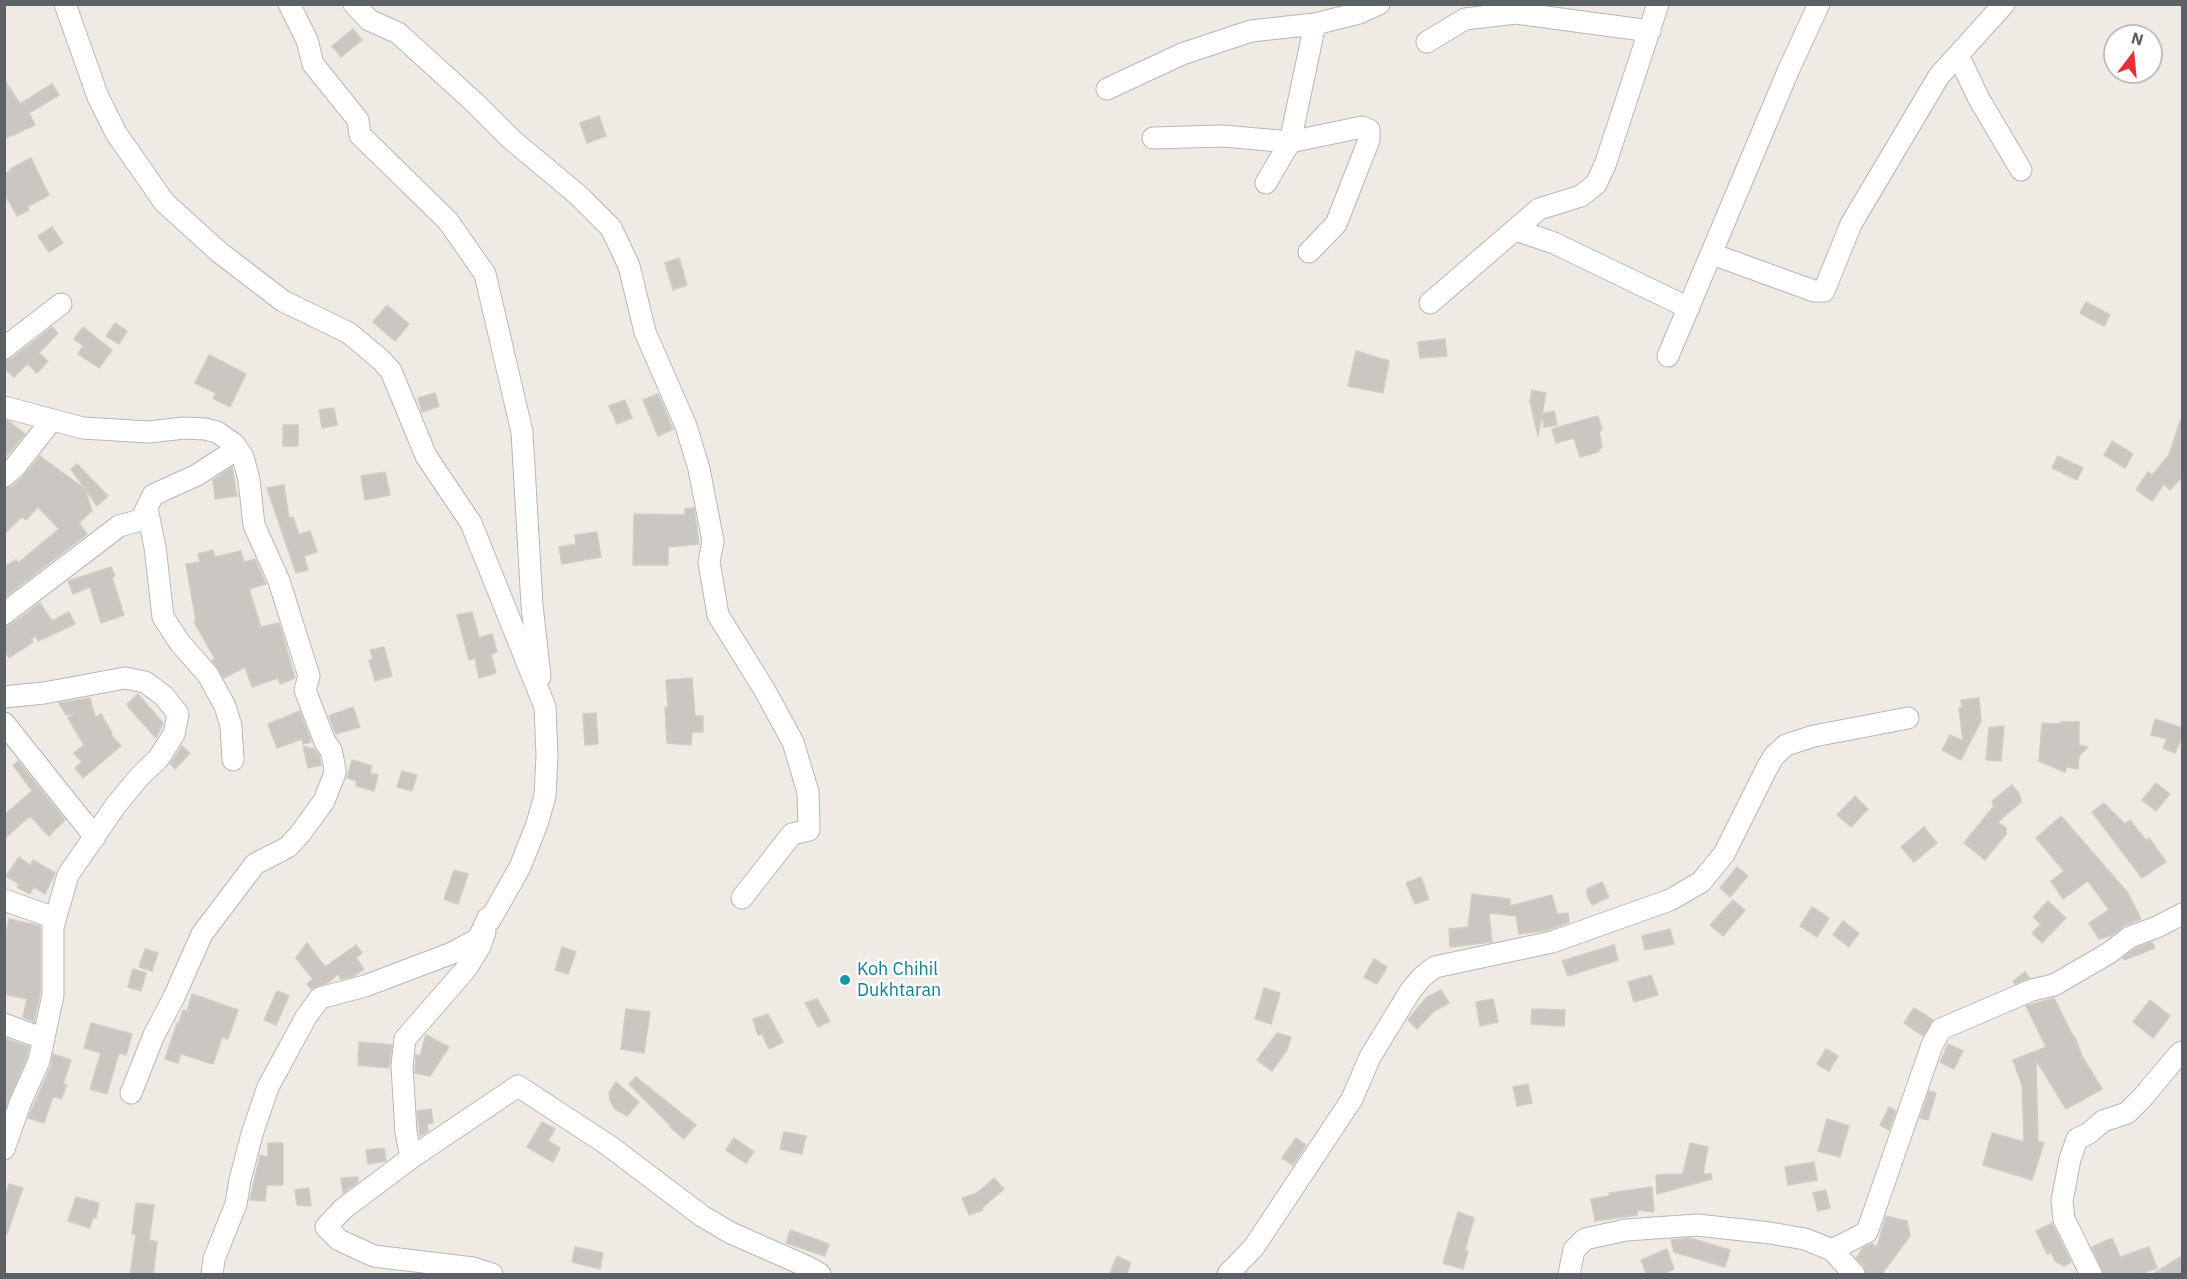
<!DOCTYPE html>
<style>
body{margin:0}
#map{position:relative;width:2187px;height:1279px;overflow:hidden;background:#efebe4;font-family:"IBM Plex Sans",sans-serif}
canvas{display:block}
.frame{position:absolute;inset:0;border:6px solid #5c6165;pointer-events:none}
.north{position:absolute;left:2103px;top:24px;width:60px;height:60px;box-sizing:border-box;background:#fff;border:2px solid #bec0c1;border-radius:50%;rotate:16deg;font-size:16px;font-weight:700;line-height:24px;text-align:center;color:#5c6165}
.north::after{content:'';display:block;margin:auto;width:21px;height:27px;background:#eb2e34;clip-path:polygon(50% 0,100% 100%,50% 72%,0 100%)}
</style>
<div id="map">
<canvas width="2187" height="1279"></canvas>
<div class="frame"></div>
<div class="north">N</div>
</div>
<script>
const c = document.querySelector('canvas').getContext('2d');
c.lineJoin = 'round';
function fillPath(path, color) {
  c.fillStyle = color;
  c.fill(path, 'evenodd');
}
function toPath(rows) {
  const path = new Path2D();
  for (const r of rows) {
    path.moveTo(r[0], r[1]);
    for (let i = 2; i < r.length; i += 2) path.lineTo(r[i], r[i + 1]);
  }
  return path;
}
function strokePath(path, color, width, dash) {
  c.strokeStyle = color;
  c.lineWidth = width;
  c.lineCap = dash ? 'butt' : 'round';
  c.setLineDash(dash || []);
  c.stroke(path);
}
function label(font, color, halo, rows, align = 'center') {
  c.font = font + ' "IBM Plex Sans",sans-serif';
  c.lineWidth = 5;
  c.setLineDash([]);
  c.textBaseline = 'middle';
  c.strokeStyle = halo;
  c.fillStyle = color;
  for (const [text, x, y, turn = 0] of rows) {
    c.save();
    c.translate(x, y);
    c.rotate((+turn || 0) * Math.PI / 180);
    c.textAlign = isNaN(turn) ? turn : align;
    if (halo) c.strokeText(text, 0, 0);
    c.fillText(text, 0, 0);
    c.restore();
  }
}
const building = toPath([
 [353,29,362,40,341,57,332,46,353,29],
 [4,79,20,104,52,84,59,95,29,113,35,125,4,139,4,79],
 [599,116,606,136,587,143,580,123,599,116],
 [31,158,49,195,27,207,29,210,17,216,4,193,4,174,11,171,10,169,31,158],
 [52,227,63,243,49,252,38,236,52,227],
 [679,258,687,285,673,290,665,263,679,258],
 [2086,302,2110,315,2104,326,2080,313,2086,302],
 [387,305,409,324,395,341,373,322,387,305],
 [115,323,127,331,119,344,106,336,115,323],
 [52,327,58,333,39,353,48,361,37,373,27,364,14,377,4,368,4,361,12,358,52,327],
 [83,327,112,350,99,368,78,354,83,346,74,339,83,327],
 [1445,339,1447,356,1420,358,1418,342,1445,339],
 [1356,351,1389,361,1383,393,1348,386,1356,351],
 [209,355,246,374,230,407,213,398,216,393,195,383,209,355],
 [1532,390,1546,393,1542,414,1554,411,1557,425,1544,427,1542,416,1538,436,1530,401,1532,390],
 [435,393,439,406,422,412,418,398,435,393],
 [658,394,673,429,658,436,643,400,658,394],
 [625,400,632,418,617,424,609,406,625,400],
 [334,408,337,425,322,428,319,410,334,408],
 [1598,416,1602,430,1599,431,1602,446,1598,452,1580,457,1574,438,1556,443,1552,429,1598,416],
 [4,420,10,422,25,434,4,459,4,420],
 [2180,421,2182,421,2182,477,2170,490,2164,484,2152,501,2136,490,2148,472,2152,475,2169,455,2180,421],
 [283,425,298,425,298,446,283,446,283,425],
 [2112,441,2133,454,2125,468,2104,455,2112,441],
 [40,456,85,489,92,511,79,523,87,534,4,598,4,567,16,560,18,563,59,529,38,507,26,520,22,517,4,534,4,489,12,486,22,478,40,456],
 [2058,456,2083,468,2077,480,2052,468,2058,456],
 [77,464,108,496,97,506,71,469,77,464],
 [232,467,237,496,215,499,213,480,232,467],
 [385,472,390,495,365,500,361,476,385,472],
 [284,485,289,518,293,517,299,535,310,531,317,552,304,556,308,570,296,573,267,488,284,485],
 [694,508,699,544,668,547,668,565,633,565,634,514,685,515,685,509,694,508],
 [597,532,601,557,562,564,559,547,576,544,575,535,597,532],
 [213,550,215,557,241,551,244,562,255,559,266,584,249,589,261,627,279,623,295,678,280,684,278,678,252,687,245,667,224,678,212,660,215,659,194,622,196,621,186,564,200,562,198,554,213,550],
 [111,567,115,576,112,577,124,615,101,623,90,587,73,594,68,581,111,567],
 [40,603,52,621,69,612,75,624,38,641,36,636,31,639,33,642,9,658,4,650,4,627,12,624,40,603],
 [472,612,479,638,492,634,497,652,491,654,496,673,479,678,475,658,469,660,457,615,472,612],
 [384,647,392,676,375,681,369,660,373,659,370,650,384,647],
 [692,678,695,716,703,716,703,732,692,732,691,745,667,743,665,707,668,707,666,680,692,678],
 [138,694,163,723,156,738,129,708,127,704,138,694],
 [90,698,95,717,101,714,112,733,111,735,121,746,83,778,75,768,82,762,74,753,84,745,68,718,74,714,66,715,59,703,90,698],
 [1979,698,1981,721,1961,760,1942,750,1950,735,1963,741,1959,708,1962,708,1961,700,1979,698],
 [353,707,360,727,336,734,329,716,353,707],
 [300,711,311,742,303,744,302,739,277,748,268,724,300,711],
 [596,713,598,744,585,745,583,714,596,713],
 [2155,719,2182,728,2182,737,2175,753,2163,748,2167,739,2151,735,2155,719],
 [2060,722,2079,722,2079,745,2088,747,2079,756,2078,769,2067,767,2065,772,2039,761,2042,723,2060,724,2060,722],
 [2004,726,2001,761,1986,760,1989,728,2004,726],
 [182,746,190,753,175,769,170,764,182,746],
 [303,746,314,749,319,755,321,765,308,768,303,746],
 [352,760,372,766,370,773,378,775,374,791,356,786,357,781,347,778,352,760],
 [18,761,65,820,49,836,30,816,4,839,4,815,32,791,13,765,18,761],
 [402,771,417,775,412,791,397,787,402,771],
 [2156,783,2170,794,2156,811,2142,800,2156,783],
 [2012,785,2020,795,2021,802,1998,822,2006,828,2006,834,1985,860,1964,843,1994,806,1992,801,2012,785],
 [1855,796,1868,809,1851,827,1837,815,1855,796],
 [2104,803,2125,824,2130,820,2144,838,2147,840,2149,838,2166,862,2142,878,2092,812,2104,803],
 [2061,816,2128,893,2141,919,2125,925,2112,935,2099,939,2089,923,2109,910,2088,881,2063,899,2051,881,2064,871,2036,838,2061,816],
 [1924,827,1937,843,1914,862,1901,847,1924,827],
 [19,857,30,865,33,860,55,873,45,894,34,887,30,894,17,887,19,884,6,876,19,857],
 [1737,867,1748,876,1730,897,1720,888,1737,867],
 [454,870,468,874,458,904,444,899,454,870],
 [1421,877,1429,899,1415,904,1406,883,1421,877],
 [1602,882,1609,897,1592,905,1587,895,1587,889,1602,882],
 [1472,894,1510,899,1510,906,1552,895,1557,914,1568,913,1569,922,1548,930,1519,934,1516,916,1489,913,1492,942,1450,947,1449,929,1468,927,1472,894],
 [1733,900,1745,910,1723,936,1710,925,1733,900],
 [2048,901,2066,918,2042,943,2032,933,2041,924,2033,917,2048,901],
 [1812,907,1829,918,1817,937,1800,926,1812,907],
 [9,919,40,926,40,994,34,1022,23,1017,27,999,4,994,4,943,9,919],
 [1843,921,1859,933,1849,947,1833,935,1843,921],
 [1670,929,1674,944,1645,950,1642,936,1670,929],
 [2152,942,2155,948,2124,960,2123,958,2136,948,2152,942],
 [307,943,325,967,356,945,362,953,356,958,364,969,354,976,341,979,338,974,329,982,311,989,307,984,313,979,296,958,307,943],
 [1614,945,1618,960,1568,976,1562,961,1614,945],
 [562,947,576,952,568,974,555,970,562,947],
 [145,949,158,953,152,971,139,967,145,949],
 [1374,959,1387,967,1377,984,1364,977,1374,959],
 [133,969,146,973,141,991,128,987,133,969],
 [2025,972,2029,978,2015,984,2013,981,2025,972],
 [1651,975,1658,995,1634,1002,1628,982,1651,975],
 [1264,988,1280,993,1271,1024,1255,1019,1264,988],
 [1441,990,1449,1003,1434,1011,1417,1029,1408,1020,1426,998,1441,990],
 [277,991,289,996,276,1025,264,1020,277,991],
 [192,994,238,1010,228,1039,222,1037,213,1064,181,1054,178,1063,165,1059,177,1023,179,1023,183,1010,187,1011,192,994],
 [2054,998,2074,1038,2075,1037,2082,1056,2102,1089,2066,1109,2036,1060,2038,1141,2044,1143,2032,1180,1983,1165,1992,1133,2024,1142,2022,1085,2013,1060,2046,1047,2026,1006,2054,998],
 [817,999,830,1021,818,1027,805,1003,817,999],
 [1493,999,1498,1022,1480,1026,1476,1002,1493,999],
 [2150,1000,2170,1016,2153,1038,2133,1022,2150,1000],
 [1914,1008,1933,1020,1923,1036,1904,1023,1914,1008],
 [626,1009,650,1012,644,1053,621,1049,626,1009],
 [1532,1009,1565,1010,1564,1026,1531,1024,1532,1009],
 [768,1014,783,1042,769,1049,762,1034,758,1035,753,1019,768,1014],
 [91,1023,132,1034,126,1055,119,1053,107,1094,90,1089,101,1053,84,1048,91,1023],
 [1277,1033,1291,1037,1287,1050,1272,1071,1257,1060,1277,1033],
 [426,1035,449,1047,430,1076,415,1073,416,1055,420,1056,426,1035],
 [4,1038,29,1047,27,1057,5,1109,4,1038],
 [359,1042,392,1045,389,1068,358,1065,359,1042],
 [1948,1044,1963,1051,1954,1069,1940,1062,1948,1044],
 [1826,1049,1838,1056,1829,1071,1817,1064,1826,1049],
 [53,1054,71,1060,63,1084,67,1085,61,1099,53,1096,44,1123,28,1118,51,1066,53,1054],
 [636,1077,696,1125,684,1139,669,1126,670,1125,629,1084,636,1077],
 [616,1082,639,1102,627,1116,614,1108,610,1100,609,1093,616,1082],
 [1528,1084,1532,1103,1517,1106,1513,1087,1528,1084],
 [1929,1091,1936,1093,1928,1120,1920,1118,1929,1091],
 [1889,1107,1896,1111,1889,1130,1880,1125,1889,1107],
 [431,1109,433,1123,427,1124,428,1131,420,1136,417,1111,431,1109],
 [1827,1119,1849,1126,1840,1157,1818,1151,1827,1119],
 [542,1122,555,1129,548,1141,560,1148,553,1162,527,1147,542,1122],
 [784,1132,806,1136,802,1154,780,1149,784,1132],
 [734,1138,754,1152,746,1163,726,1150,734,1138],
 [1296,1138,1306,1145,1293,1165,1282,1158,1296,1138],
 [268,1143,283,1143,283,1185,267,1185,265,1201,250,1200,260,1155,268,1157,268,1143],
 [1690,1143,1708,1147,1703,1174,1711,1174,1712,1179,1657,1194,1656,1175,1683,1174,1690,1143],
 [384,1148,386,1161,368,1164,366,1150,384,1148],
 [1814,1162,1817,1180,1788,1185,1785,1167,1814,1162],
 [358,1177,358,1182,343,1193,341,1178,358,1177],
 [994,1178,1004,1189,982,1208,983,1210,969,1215,962,1198,977,1193,994,1178],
 [9,1184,23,1188,7,1234,4,1234,4,1200,9,1184],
 [1652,1187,1654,1212,1638,1210,1637,1215,1595,1221,1591,1199,1610,1196,1609,1193,1652,1187],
 [309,1188,311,1206,297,1205,295,1190,309,1188],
 [1826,1190,1830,1208,1818,1211,1813,1193,1826,1190],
 [76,1197,99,1203,96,1218,93,1217,90,1228,68,1221,76,1197],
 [136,1203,154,1205,149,1240,157,1242,153,1275,130,1275,136,1234,132,1234,136,1203],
 [1458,1212,1474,1218,1465,1250,1468,1251,1463,1269,1443,1263,1458,1212],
 [1886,1216,1907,1221,1910,1236,1881,1275,1866,1275,1864,1266,1856,1258,1863,1248,1872,1244,1877,1247,1886,1216],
 [2052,1223,2071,1262,2064,1266,2055,1261,2051,1252,2047,1254,2036,1231,2052,1223],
 [790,1230,829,1244,825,1256,786,1243,790,1230],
 [1690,1238,1730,1250,1725,1267,1674,1252,1671,1240,1690,1238],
 [2112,1238,2120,1257,2149,1247,2157,1268,2138,1275,2104,1275,2092,1247,2112,1238],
 [575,1247,603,1253,600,1269,572,1262,575,1247],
 [1667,1249,1674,1269,1660,1275,1647,1275,1641,1260,1667,1249],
 [1117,1256,1131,1263,1126,1275,1109,1275,1117,1256],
 [2182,1256,2182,1275,2151,1275,2182,1256]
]);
fillPath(building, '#cac6c1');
strokePath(building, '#d3ccc2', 1.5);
const minor = toPath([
 [65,4,98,97,116,133,164,202,219,252,283,301,349,333,381,360,391,371,426,456,471,523,545,707,547,755,545,796,537,824,520,867,490,920,488,918,478,939,452,953,365,986,320,998,306,1017,268,1087,252,1134,240,1180,236,1204,214,1259,212,1274],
 [289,4,307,40,313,64,358,120,360,135,448,221,485,274,522,432,532,605,540,677],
 [354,4,369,20,398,33,475,103,511,139,578,195,611,228,629,266,645,332,686,426,699,469,713,541,709,562,718,615,764,689,793,742,808,792,809,830,792,834,742,898],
 [1427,42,1465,19,1516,13,1650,31],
 [1958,55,1979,99,2021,170],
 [1107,89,1182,54,1251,31,1315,24,1359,13,1379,4],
 [1153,138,1223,136,1290,142,1362,127,1369,130,1369,140,1336,224,1309,252],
 [1266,183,1290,142,1315,24],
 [1516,230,1554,243,1689,308],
 [1712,254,1814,291,1824,291,1851,224,1939,76,2004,4],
 [1430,303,1539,209,1581,196,1596,184,1605,165,1658,4],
 [4,348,61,304],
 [1668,356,1789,69,1819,4],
 [4,407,83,428,149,432,184,428,205,429,217,432,234,444,243,457,249,480,254,525,279,581,309,676,305,690,325,742,331,750,334,764,335,773,324,801,300,834,288,847,255,864,202,934,174,997,154,1035,131,1093],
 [4,476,14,468,52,420],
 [147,509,155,547,163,617,180,643,208,675,225,706,231,726,233,760],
 [4,614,119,526,141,520,153,495,197,475,237,449],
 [4,697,44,693,125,678,145,682,164,696,178,714,174,734,158,759,141,775,116,805,68,875,53,927,53,995,39,1061,21,1101,4,1149],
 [4,723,95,837],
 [4,900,55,918],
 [485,932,480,946,466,969,405,1039,402,1066,406,1132,411,1158,343,1209,326,1227,339,1240,374,1256,473,1268,492,1274],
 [4,1024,44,1039],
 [411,1158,518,1086,608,1145,702,1216,731,1233,808,1267,820,1274],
 [1832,1250,1867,1232,1932,1045,1941,1029,2032,990,2054,985,2109,953,2130,937,2157,927,2182,914],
 [1228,1274,1254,1247,1352,1099,1370,1057,1411,990,1422,977,1435,967,1552,942,1670,900,1701,882,1724,854,1767,768,1774,756,1786,745,1814,736,1908,718],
 [1569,1274,1574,1250,1585,1239,1626,1230,1697,1225,1770,1233,1805,1239,1832,1250,1854,1274],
 [2091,1274,2064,1219,2062,1201,2070,1159,2077,1139,2089,1133,2103,1121,2127,1113,2143,1097,2178,1055,2182,1052]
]);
strokePath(minor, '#b4b7bb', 23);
strokePath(minor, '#fff', 21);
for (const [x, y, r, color] of [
 [845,980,6,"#0f9aa8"]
]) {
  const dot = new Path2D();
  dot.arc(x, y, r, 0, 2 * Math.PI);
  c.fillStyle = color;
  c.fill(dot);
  strokePath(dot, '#fff', 2);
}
label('18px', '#0d838f', '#fff', [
 ["Koh Chihil",857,970],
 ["Dukhtaran",857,991]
], 'left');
</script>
